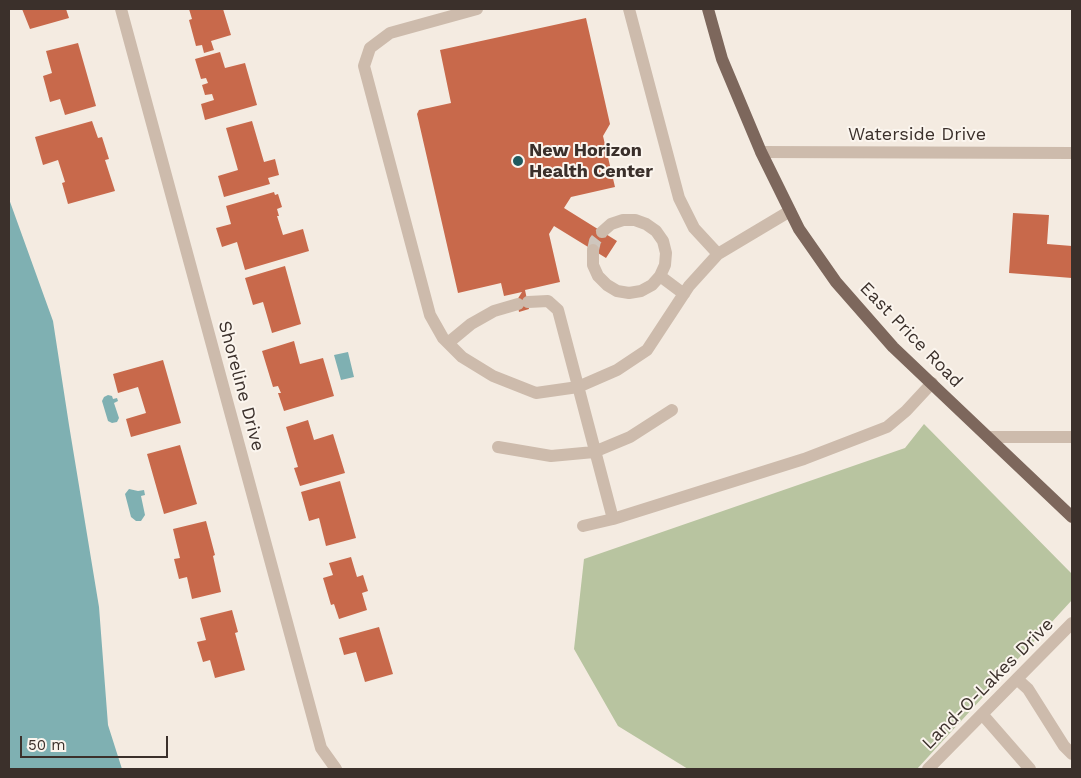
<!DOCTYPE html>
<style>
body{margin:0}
#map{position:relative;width:1081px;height:778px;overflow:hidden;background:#f4ebe1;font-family:"Work Sans",sans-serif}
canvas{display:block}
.frame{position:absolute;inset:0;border:10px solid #3b302b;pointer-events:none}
.scale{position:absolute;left:20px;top:736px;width:148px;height:22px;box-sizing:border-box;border:2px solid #3b302b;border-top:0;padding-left:6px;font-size:15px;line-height:18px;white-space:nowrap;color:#3b302b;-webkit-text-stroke:4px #fbf5ee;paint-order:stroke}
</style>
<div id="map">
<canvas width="1081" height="778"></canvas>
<div class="frame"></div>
<div class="scale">50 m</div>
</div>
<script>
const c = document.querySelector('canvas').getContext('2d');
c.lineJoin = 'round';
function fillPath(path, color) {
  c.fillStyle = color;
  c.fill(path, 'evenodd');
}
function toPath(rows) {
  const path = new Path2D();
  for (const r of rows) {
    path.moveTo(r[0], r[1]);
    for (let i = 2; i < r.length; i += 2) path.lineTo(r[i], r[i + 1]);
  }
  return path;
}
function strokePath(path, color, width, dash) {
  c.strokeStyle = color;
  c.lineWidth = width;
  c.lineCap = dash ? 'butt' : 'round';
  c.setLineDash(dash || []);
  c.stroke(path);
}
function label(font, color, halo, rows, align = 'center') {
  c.font = font + ' "Work Sans",sans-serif';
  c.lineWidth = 4;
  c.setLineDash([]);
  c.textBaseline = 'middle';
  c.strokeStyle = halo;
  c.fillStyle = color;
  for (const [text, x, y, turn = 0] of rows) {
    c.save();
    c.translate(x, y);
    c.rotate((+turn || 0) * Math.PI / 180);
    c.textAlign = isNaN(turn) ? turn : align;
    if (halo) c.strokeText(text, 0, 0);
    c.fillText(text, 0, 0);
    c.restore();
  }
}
fillPath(toPath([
 [924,424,1072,574,1072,600,917,769,688,769,618,726,574,649,584,559,905,448]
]), '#b8c4a0');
fillPath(toPath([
 [9,199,53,321,69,425,99,607,108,725,122,769,9,769],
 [348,352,354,377,341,380,334,355],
 [108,395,112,396,113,399,117,398,118,401,114,403,119,418,117,422,112,423,108,421,102,401,104,397],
 [129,489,138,491,144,490,145,495,141,496,145,515,141,521,136,521,131,517,125,494]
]), '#7fb0b2');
fillPath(toPath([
 [22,9,66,9,69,18,30,29],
 [189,9,223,9,231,35,211,41,214,50,204,53,202,45,196,46,189,20,192,19],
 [586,18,610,124,603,136,615,187,571,197,564,208,617,241,606,258,554,226,549,234,560,282,525,290,529,309,519,312,517,300,522,292,504,296,501,283,458,293,417,114,419,110,451,103,440,50],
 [78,43,96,106,65,115,60,99,50,102,43,76,52,73,46,51],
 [220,52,225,68,245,63,257,105,205,120,201,104,214,100,212,94,205,95,202,85,208,83,206,78,201,79,195,59],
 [92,121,98,138,102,137,109,159,105,160,115,191,68,204,62,183,65,182,58,160,43,165,35,137],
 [252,121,264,162,275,159,279,175,268,178,270,184,224,197,218,176,238,170,226,128],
 [274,192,275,195,278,194,282,207,277,209,279,216,277,216,283,235,303,229,309,251,245,270,237,242,222,247,216,228,231,224,226,206],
 [1013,213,1049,215,1047,244,1072,246,1072,278,1009,273],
 [285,266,301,324,272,333,263,302,253,305,245,278],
 [294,341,300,364,323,358,334,396,284,411,278,393,281,393,278,386,273,387,262,351],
 [163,360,181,423,131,437,126,419,146,413,138,387,118,393,113,374],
 [308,420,314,440,333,434,345,473,300,486,294,468,298,467,286,427],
 [180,445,197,504,164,514,147,454],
 [340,481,356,538,326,546,319,518,309,521,301,492],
 [206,521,215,555,213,556,221,592,192,599,187,577,179,579,174,559,180,558,173,529],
 [351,557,357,577,363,575,368,591,362,593,367,610,339,619,334,604,331,605,323,578,333,575,329,563],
 [232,610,238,632,235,633,245,670,215,678,210,660,203,662,197,642,206,640,200,618],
 [379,627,393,674,365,682,356,652,344,655,339,638]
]), '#c8694b');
strokePath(toPath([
 [593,250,595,241,602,232]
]), '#cfc6bd', 12, [12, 6]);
strokePath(toPath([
 [121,9,321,748,336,769],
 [477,9,390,33,370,48,364,66,430,315,443,338,462,357,493,376,536,393,578,387,617,370,647,350,689,286,718,254,790,211],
 [629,9,679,198,694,228,718,254],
 [761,152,1072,153],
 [593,250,593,265,598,276,607,285,617,291,629,293,641,291,652,285,660,276,665,265,666,253,663,241,656,231,646,224,635,220,623,220,611,224,602,232],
 [660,276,684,294],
 [528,302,548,301,558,310,613,519],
 [448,343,471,324,494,311,518,304],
 [990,437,1072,437],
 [498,447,551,456,594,452,630,437,672,410],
 [583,526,613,519,804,459,887,427,906,411,932,383],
 [1017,679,1028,689,1064,746,1072,754],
 [982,714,1030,769],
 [928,769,1072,623]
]), '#cdbbac', 12);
strokePath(toPath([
 [708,9,722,59,761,152,799,229,836,282,893,347,1072,517]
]), '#7d675c', 12);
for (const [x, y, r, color] of [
 [518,161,6,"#1f5a5e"]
]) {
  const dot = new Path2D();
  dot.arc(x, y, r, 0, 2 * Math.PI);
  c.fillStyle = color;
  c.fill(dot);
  strokePath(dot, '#fbf5ee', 2);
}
label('18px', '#3b302b', '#fbf5ee', [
 ["Waterside Drive",917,135],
 ["East Price Road",911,335,46],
 ["Shoreline Drive",241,386,75],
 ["Land-O-Lakes Drive",988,684,-45]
]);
label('bold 18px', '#3b302b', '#fbf5ee', [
 ["New Horizon",529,151],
 ["Health Center",529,172]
], 'left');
</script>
